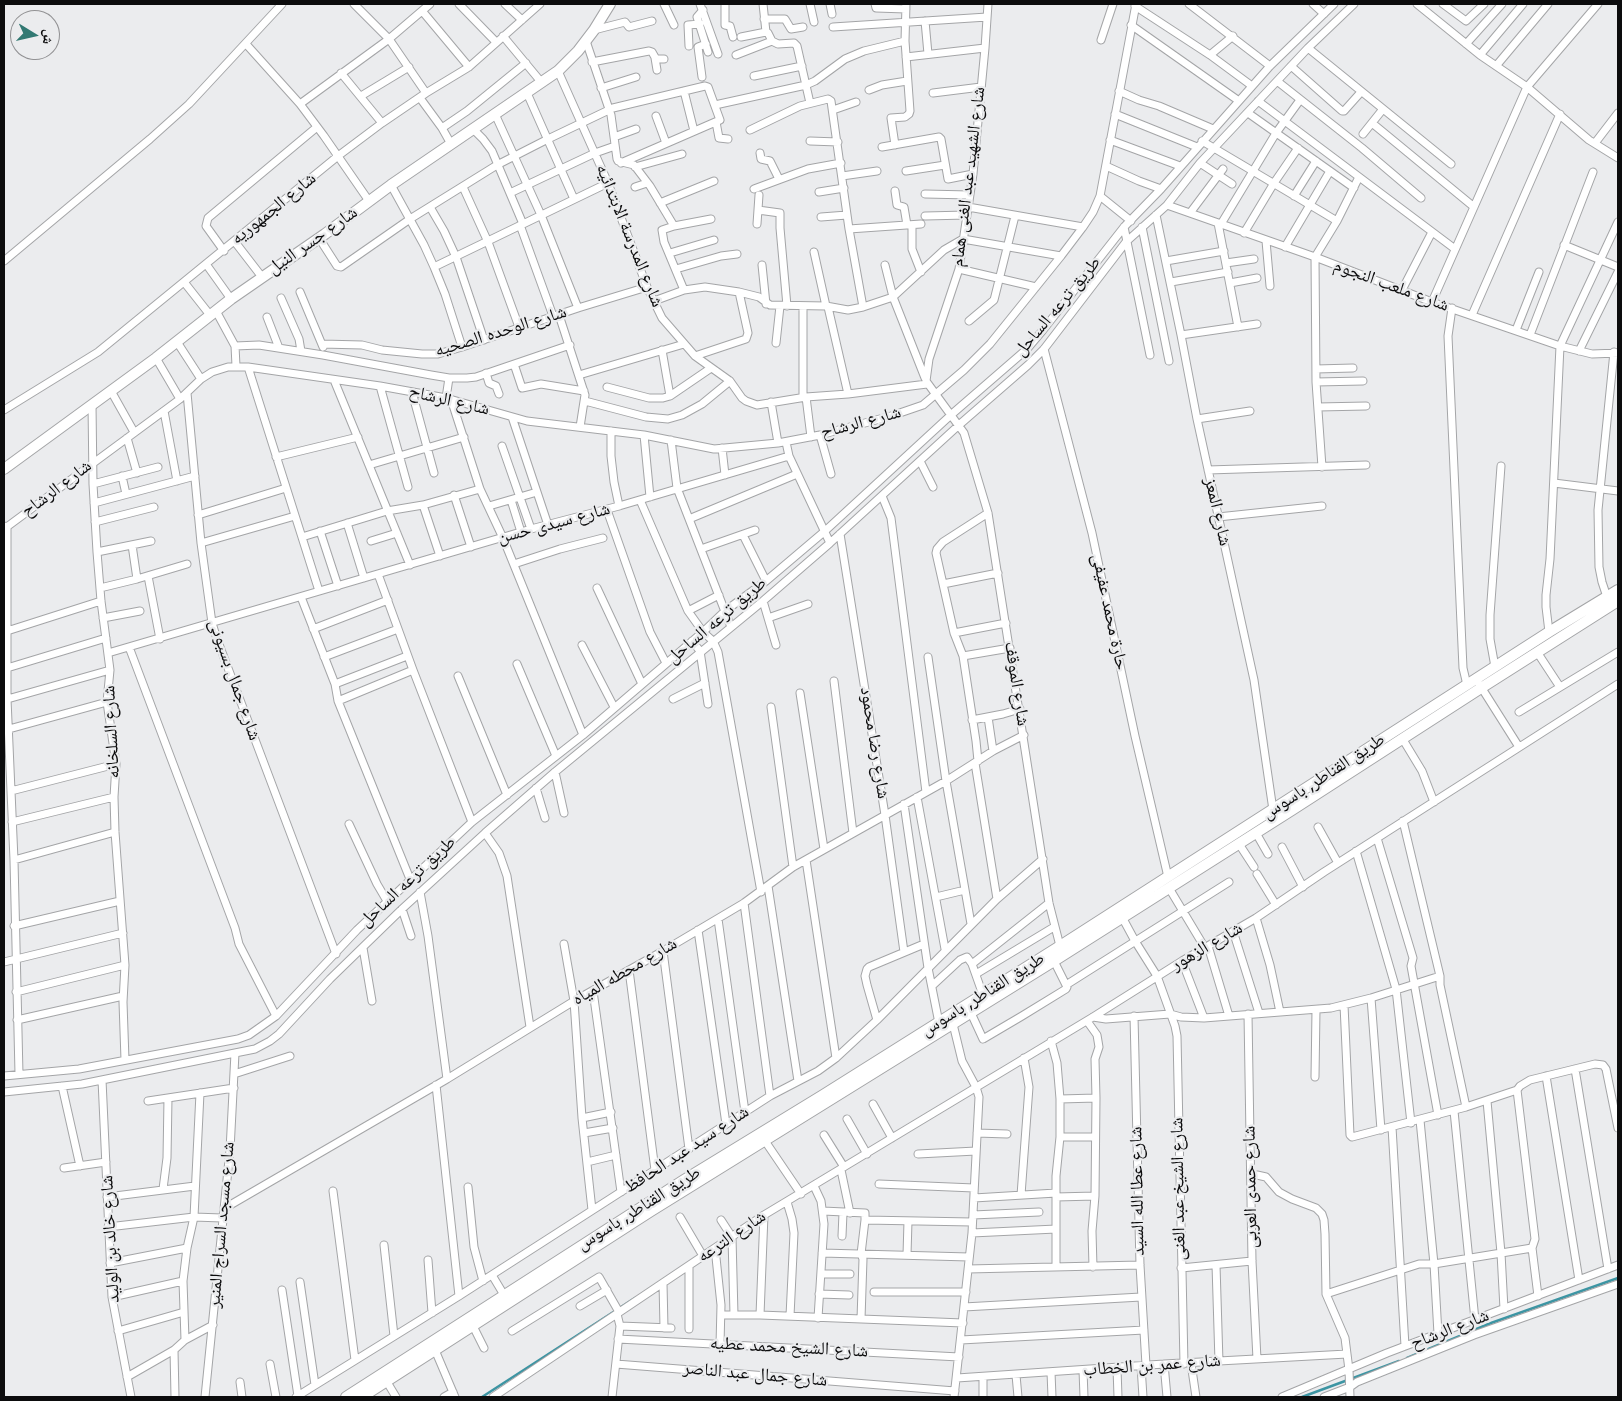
<!DOCTYPE html>
<meta charset="utf-8">
<style>
body{margin:0}
#map{position:relative;width:1622px;height:1401px;overflow:hidden;background:#ebecee;font-family:Poppins,"Noto Naskh Arabic",sans-serif}
canvas{display:block}
.frame{position:absolute;inset:0;border:5px solid #0c0c0d;pointer-events:none}
.north{position:absolute;left:10px;top:10px;width:50px;height:50px;box-sizing:border-box;background:#ebecee;border:1px solid #929294;border-radius:50%;rotate:99deg;font-size:14px;font-weight:700;line-height:20px;text-align:center;color:#0c0c0d}
.north::after{content:'';display:block;margin:auto;width:18px;height:22px;background:#327973;clip-path:polygon(50% 0,100% 100%,50% 72%,0 100%)}
</style>
<div id="map">
<canvas width="1622" height="1401"></canvas>
<div class="frame"></div>
<div class="north">ش</div>
</div>
<script>
const c = document.querySelector('canvas').getContext('2d');
c.lineJoin = 'round';
function toPath(rows) {
  const path = new Path2D();
  for (const r of rows) {
    path.moveTo(r[0], r[1]);
    for (let i = 2; i < r.length; i += 2) path.lineTo(r[i], r[i + 1]);
  }
  return path;
}
function strokePath(path, color, width, dash) {
  c.strokeStyle = color;
  c.lineWidth = width;
  c.lineCap = dash ? 'butt' : 'round';
  c.setLineDash(dash || []);
  c.stroke(path);
}
function label(font, color, halo, rows, align = 'center') {
  c.font = font + ' Poppins,"Noto Naskh Arabic",sans-serif';
  c.lineWidth = 4.5;
  c.setLineDash([]);
  c.textBaseline = 'middle';
  c.strokeStyle = halo;
  c.fillStyle = color;
  for (const [text, x, y, turn = 0] of rows) {
    c.save();
    c.translate(x, y);
    c.rotate((+turn || 0) * Math.PI / 180);
    c.textAlign = isNaN(turn) ? turn : align;
    if (halo) c.strokeText(text, 0, 0);
    c.fillText(text, 0, 0);
    c.restore();
  }
}
strokePath(toPath([
 [1407,1358,1491,1323,1618,1278],
 [482,1397,635,1298],
 [1302,1397,1399,1361]
]), '#3d95a3', 2.5);
const street = toPath([
 [354,4,389,39,426,93],
 [459,4,496,42],
 [505,4,522,20],
 [664,4,674,25],
 [700,4,718,54],
 [725,4,725,25,730,26,733,37],
 [763,4,766,32,768,33,772,41],
 [810,4,814,22],
 [830,4,832,14],
 [875,4,876,8,906,9],
 [988,4,985,48,973,174,959,269,929,359,926,381,964,433,988,513,1049,903,1060,946],
 [1189,4,1270,66],
 [1313,4,1324,14],
 [1417,4,1480,55,1527,87,1589,140,1618,158],
 [1443,4,1466,21,1484,4],
 [1135,6,1210,55,1252,86],
 [703,10,697,17,708,52],
 [423,12,469,67],
 [764,19,785,19,791,29,803,27],
 [925,21,928,54],
 [1131,25,1239,101],
 [833,27,987,17],
 [594,30,625,22,629,27,652,21],
 [503,36,542,83],
 [741,37,766,32],
 [1101,40,1113,4],
 [586,41,611,115,617,159,618,161,634,165,650,186,674,226,711,219],
 [772,41,778,44,794,43,797,46,810,103],
 [246,44,300,104,324,136,369,201],
 [1466,44,1502,4],
 [689,46,688,25,700,24],
 [1308,48,1451,164],
 [736,55,772,41],
 [1210,55,1233,36],
 [1480,55,1523,4],
 [906,57,985,48],
 [655,58,657,70],
 [592,62,649,51,652,52,656,59,664,59],
 [1291,66,1342,111,1344,111,1361,92],
 [1496,66,1548,4],
 [558,71,608,183,647,287,662,318,695,356,730,381,742,398,746,401,757,405,806,397,848,394,927,384],
 [341,73,382,123],
 [754,76,802,66],
 [702,77,698,47,706,44],
 [1277,81,1362,148,1421,198],
 [601,88,636,77],
 [869,90,882,85,907,81],
 [684,91,694,131],
 [1119,91,1139,100,1159,106,1213,129],
 [527,93,574,199],
 [933,93,981,87],
 [361,96,409,67],
 [420,98,442,128,451,144],
 [1258,101,1455,249],
 [300,104,389,39,430,4],
 [715,105,806,85,815,81,845,59,864,51,905,41],
 [833,110,856,102],
 [1248,113,1354,188],
 [495,114,541,215,578,308],
 [1115,114,1197,147],
 [656,116,666,143],
 [716,122,719,138,728,139],
 [1372,123,1474,207],
 [442,128,467,111,526,63],
 [473,129,483,139,492,151,523,224],
 [750,130,800,106,828,99,831,101,849,229,863,307],
 [1363,134,1383,109],
 [614,137,636,129],
 [1110,140,1180,166],
 [810,141,838,142],
 [1202,141,1337,221],
 [1595,143,1618,113],
 [895,145,891,118,905,117,909,114,910,111,905,41,906,4],
 [882,147,939,137,941,139,948,179,973,174],
 [760,153,761,159,770,161,779,179],
 [1200,163,1232,184],
 [1106,166,1139,181,1161,189],
 [635,167,682,154],
 [906,171,945,165],
 [842,176,877,171],
 [391,185,424,245,434,267,445,294,462,347],
 [463,187,488,242,519,327],
 [635,187,647,183],
 [754,189,808,169,841,163],
 [895,191,897,205,904,207,907,225],
 [819,192,844,188],
 [510,193,595,153,615,146],
 [925,194,970,195],
 [1100,196,1131,221],
 [1294,196,1316,161],
 [660,203,714,181],
 [1167,205,1315,257,1432,302,1560,346,1592,354,1618,353],
 [430,207,444,231,456,257,484,340],
 [968,207,1083,227],
 [758,210,780,213,780,228,787,306],
 [1190,213,1223,169],
 [1156,215,1181,335,1197,419,1254,680,1273,810],
 [925,216,967,215],
 [821,217,847,215],
 [1218,223,1238,327],
 [757,224,759,195],
 [1221,224,1276,133,1300,100],
 [520,225,553,316],
 [912,225,912,249,921,272],
 [674,226,662,230,664,242,684,290],
 [1124,227,1150,355],
 [1142,227,1169,361],
 [849,229,921,224],
 [1244,233,1274,183,1298,148],
 [319,238,337,266,341,267,410,219,497,165,548,139,613,108,684,91,705,86,708,87,720,120,621,163],
 [1266,241,1270,286],
 [235,242,262,277],
 [1564,245,1618,267],
 [1285,247,1330,171],
 [224,251,206,226,208,218,317,127],
 [814,252,826,306],
 [670,253,714,240],
 [4,261,150,139,189,104,282,4],
 [1166,261,1224,251],
 [1226,263,1254,259],
 [206,264,231,299],
 [762,265,766,304],
 [885,265,893,297,925,378],
 [434,267,608,183],
 [676,269,721,256,737,254],
 [959,269,1036,287],
 [184,282,210,315],
 [1171,282,1228,272],
 [1230,283,1257,278],
 [1402,290,1432,232],
 [300,292,323,347],
 [281,298,299,339,301,351],
 [654,301,684,290,705,287,739,292,759,297,770,305,826,306,848,310,863,307,893,297,944,250,963,239,1061,256],
 [1432,302,1527,87,1598,4],
 [828,307,848,394],
 [1452,308,1448,336,1463,668,1467,685],
 [216,311,235,346,236,366],
 [559,315,585,395,580,427],
 [1472,315,1560,114],
 [267,317,279,348],
 [969,321,994,300,1015,216],
 [1516,330,1539,272],
 [1181,335,1257,324],
 [1530,335,1593,172],
 [177,342,201,379],
 [776,343,780,306],
 [322,344,362,345,382,350,422,354,438,354,462,347,578,308,647,287],
 [235,346,259,345,323,355,431,375,449,378,467,378,476,377,570,345],
 [1044,349,1092,533,1135,736,1168,877],
 [662,350,670,396],
 [1579,351,1618,272],
 [695,356,746,339,748,333,739,292],
 [156,358,180,399],
 [514,364,522,388,541,384,584,391],
 [248,367,319,591],
 [1316,369,1353,368],
 [486,373,489,383,496,386,499,394],
 [579,375,684,344],
 [334,380,410,565],
 [1316,382,1363,381],
 [380,386,408,487],
 [607,387,649,398,663,398,670,396,711,368],
 [111,391,134,432],
 [412,392,434,473],
 [187,393,201,543,212,623,217,639,336,954],
 [803,397,803,306],
 [806,397,811,437],
 [446,398,449,378],
 [451,399,480,489,503,538,583,735],
 [585,401,646,417,668,419,682,415,702,404,730,381],
 [771,402,778,443],
 [92,404,93,484,97,552,101,601,110,670,107,702,116,764,114,797,115,832,125,965,123,1002,125,1060],
 [1318,407,1366,406],
 [4,410,98,352,338,156,382,123,426,93,469,67,540,4],
 [164,411,177,481],
 [512,417,548,525],
 [1197,419,1250,411],
 [611,431,611,456,614,482,619,506],
 [644,435,650,497],
 [820,435,831,474],
 [127,438,137,473],
 [671,440,677,488,731,627],
 [786,442,789,456,830,543],
 [502,446,531,529],
 [722,448,725,475],
 [276,457,358,437],
 [920,461,933,487],
 [369,465,464,437],
 [1322,467,1316,382,1315,257,1337,221,1359,177],
 [1208,470,1366,465],
 [122,476,126,494],
 [1554,483,1618,491],
 [93,484,158,467],
 [454,495,471,547],
 [882,496,891,518,926,792],
 [511,500,521,532],
 [640,500,688,611,703,632,713,641,718,652,761,892],
 [94,503,195,476],
 [423,505,440,556],
 [489,506,537,492],
 [607,510,650,632,666,663],
 [198,515,286,488],
 [1218,517,1322,506],
 [689,519,797,474],
 [95,522,154,507],
 [347,523,364,578],
 [7,526,7,699,14,860,19,1074],
 [4,529,180,399,201,379,212,372,228,367,248,367,380,386,446,398,527,421,644,435,714,449,778,443,820,435,891,416,923,405,964,370,990,344,1061,256,1083,227,1093,212,1100,196,1136,4],
 [320,531,338,586],
 [840,534,885,815,904,952],
 [743,535,766,581],
 [302,537,387,511,423,505,480,489],
 [371,541,397,533],
 [201,543,295,516],
 [132,545,137,579],
 [701,549,755,530],
 [97,552,151,541],
 [514,564,560,549,603,538],
 [378,574,413,670,472,822],
 [148,576,160,639],
 [943,584,998,573],
 [100,588,137,579,187,564],
 [597,588,642,684],
 [301,597,335,684,338,701,410,879],
 [1607,597,1602,582,1599,567,1598,510,1614,352],
 [763,601,776,645],
 [688,611,719,595],
 [103,618,140,611],
 [768,618,808,604],
 [313,629,388,600],
 [7,631,101,601],
 [1549,632,1546,607,1546,595,1550,559,1560,346,1618,222],
 [954,633,1006,623],
 [692,641,700,651,708,704],
 [582,645,614,707],
 [129,647,235,928,239,944,276,1016],
 [1537,652,1560,687],
 [108,653,531,529,619,506,789,456],
 [963,656,1010,648],
 [324,657,398,629],
 [928,657,946,781,971,924],
 [517,664,556,756],
 [1495,667,1490,639,1490,615,1501,466],
 [7,668,106,638],
 [458,676,507,795],
 [1476,679,1519,747],
 [834,681,853,833],
 [335,684,407,656],
 [800,693,824,849],
 [673,699,705,683],
 [4,700,110,670],
 [338,701,413,670],
 [771,707,793,867],
 [1519,712,1618,652],
 [988,717,993,751],
 [972,720,1003,714,1020,709],
 [9,729,107,702],
 [1402,738,1422,771,1434,802],
 [978,761,976,741,963,656,954,633,936,553,937,549,943,542,988,513],
 [975,763,997,899],
 [555,772,564,813],
 [536,788,545,818],
 [11,791,116,764],
 [917,797,945,949],
 [904,804,928,968,939,1023],
 [1403,821,1440,976,1440,985,1466,1107],
 [12,822,114,797],
 [349,824,377,884,387,901],
 [1318,827,1338,863],
 [485,833,499,853,507,876,530,1027],
 [1256,833,1268,854],
 [1377,838,1413,958,1411,966,1438,1115],
 [1239,844,1254,867],
 [1282,847,1303,887],
 [1356,851,1396,989,1411,1123],
 [14,860,115,832],
 [806,860,836,1058],
 [1257,874,1276,905],
 [768,886,798,1081],
 [1169,888,1205,948],
 [420,892,428,936,447,1079],
 [936,897,965,890],
 [744,903,770,1096],
 [402,909,411,936],
 [1122,917,1135,941,1157,976,1175,1026,1177,1036,1184,1364],
 [1256,918,1270,965,1280,1012],
 [718,919,745,1112],
 [14,926,120,901],
 [698,930,726,1124],
 [1233,931,1259,1013],
 [564,944,574,1001,582,1118,592,1210],
 [1208,946,1229,1016],
 [363,948,372,1001],
 [663,951,689,1149],
 [1182,961,1204,1018],
 [4,962,123,933],
 [972,964,1049,903],
 [629,970,655,1170],
 [976,974,1054,927],
 [1066,985,1229,882],
 [932,986,960,960,967,957,972,964,983,995],
 [593,991,621,1192],
 [16,992,125,965],
 [1371,998,1381,1130],
 [1344,1005,1350,1135,1352,1137,1466,1107,1517,1090,1520,1086,1530,1080,1595,1064,1603,1065,1606,1069,1618,1128],
 [971,1013,983,1039,1022,1016,1066,989,1067,987,1054,961],
 [1248,1014,1252,1261,1257,1359],
 [1134,1016,1140,1265,1146,1365],
 [1093,1017,1106,1019,1170,1014,1181,1017,1204,1018,1331,1008,1371,998,1440,976],
 [17,1020,123,996],
 [877,1020,867,985,865,976,867,969,869,967,924,944],
 [1087,1021,1097,1035,1099,1047,1095,1059,1096,1098,1095,1196,1092,1231,1093,1267],
 [953,1024,962,1061,976,1087,979,1097,972,1233,954,1397],
 [1051,1041,1057,1063,1060,1099,1060,1137,1056,1176,1056,1267],
 [1575,1069,1608,1269],
 [234,1074,290,1056],
 [4,1076,79,1069,238,1039,249,1035,276,1016,357,930,472,822,583,735,703,632,725,611,766,581,825,531,952,414,1027,349,1043,330,1124,227,1161,189,1270,66,1334,4],
 [1546,1076,1579,1280],
 [1315,1077,1316,1010],
 [102,1080,112,1297,131,1397],
 [436,1085,459,1296],
 [62,1086,80,1166],
 [1517,1090,1535,1239,1532,1248,1538,1296],
 [4,1092,82,1084,235,1053,255,1049,270,1041,279,1034,330,979,402,909,485,833,555,772,763,601,830,543,959,425,1028,365,1044,349,1126,242,1167,205,1200,163,1308,48,1354,4],
 [1060,1099,1096,1098],
 [148,1101,234,1088],
 [1487,1101,1501,1253,1504,1309],
 [873,1104,892,1138],
 [1454,1111,1475,1320],
 [582,1118,611,1112],
 [847,1119,867,1154],
 [1420,1120,1434,1264,1438,1334],
 [1392,1127,1405,1346],
 [584,1133,613,1128],
 [977,1133,1007,1134],
 [824,1135,844,1167],
 [1060,1137,1095,1137],
 [765,1141,801,1194],
 [918,1154,976,1151],
 [587,1162,616,1155],
 [64,1168,106,1162],
 [841,1170,850,1213],
 [1251,1176,1257,1175,1266,1177,1279,1192,1292,1199,1316,1208,1322,1214,1324,1220,1325,1234,1326,1294,1345,1338,1349,1370,1350,1397],
 [879,1184,974,1188],
 [814,1186,821,1201,824,1224,818,1318],
 [468,1187,474,1247,483,1281],
 [163,1189,167,1158,168,1098],
 [333,1191,355,1360],
 [1021,1195,1029,1087,1024,1058],
 [107,1197,195,1186],
 [1056,1197,1095,1196],
 [974,1198,1056,1193],
 [787,1202,792,1219,794,1233,790,1316],
 [225,1208,447,1079,574,1001,663,951,744,903,793,867,946,781,993,751,1024,735],
 [823,1211,865,1213,865,1220,972,1222],
 [973,1215,1039,1212],
 [680,1217,703,1256],
 [721,1220,732,1237,734,1315],
 [108,1227,194,1217,222,1218],
 [972,1233,1056,1229],
 [842,1236,843,1213],
 [384,1245,394,1336],
 [715,1248,721,1305,720,1345],
 [822,1253,969,1257],
 [907,1255,908,1221],
 [428,1260,432,1313],
 [110,1263,187,1248],
 [1216,1265,1219,1362],
 [689,1266,689,1329],
 [1181,1268,1252,1261],
 [968,1269,1140,1265],
 [821,1274,850,1274],
 [492,1275,504,1295],
 [300,1282,315,1385],
 [663,1283,664,1328],
 [282,1290,298,1396],
 [874,1292,966,1292],
 [819,1294,849,1295],
 [1326,1294,1419,1264,1434,1264,1532,1248],
 [112,1297,183,1281],
 [580,1306,607,1290],
 [964,1307,1141,1297],
 [721,1315,760,1315,963,1323],
 [760,1315,764,1215],
 [861,1319,863,1259,861,1254,865,1220],
 [473,1326,484,1348],
 [620,1326,671,1328],
 [118,1331,184,1312],
 [512,1331,599,1277,619,1312],
 [618,1339,959,1357],
 [185,1340,183,1281,187,1248,194,1217,200,1093],
 [961,1340,1144,1330],
 [174,1350,175,1397],
 [435,1350,455,1397],
 [1191,1363,1196,1397],
 [270,1364,276,1397],
 [616,1364,955,1391],
 [1164,1364,1167,1397],
 [1141,1366,1143,1397],
 [1117,1368,1118,1397],
 [1083,1370,1084,1397],
 [1051,1372,1052,1397],
 [1016,1375,1018,1397],
 [127,1377,174,1350,185,1340,213,1325],
 [957,1378,1164,1364,1347,1354],
 [240,1382,242,1397],
 [387,1382,396,1397],
 [205,1397,230,1150,235,1053],
 [296,1397,459,1296,770,1096,818,1071,836,1058,877,1020,997,899,1043,859],
 [444,1397,453,1392],
 [493,1397,764,1215,1093,1017,1182,961,1256,918,1324,872,1618,684],
 [612,1397,620,1326,617,1314],
 [983,1397,983,1377],
 [1282,1397,1387,1353,1618,1265],
 [1324,1397,1350,1387,1357,1382,1474,1335,1618,1284]
]);
const secondary = toPath([
 [4,469,156,358,231,299,325,234,391,185,558,71,578,51,594,30,610,4],
 [346,1397,684,1180,823,1095,1060,946,1549,632,1618,590],
 [362,1397,651,1211,1054,961,1292,810,1481,688,1618,601]
]);
strokePath(street, '#a4a5a7', 9);
strokePath(secondary, '#a4a5a7', 12);
strokePath(street, '#fff', 7);
strokePath(secondary, '#fff', 10);
label('18px', '#0c0c0d', '#ebecee', [
 ["شارع الشهيد عبد الغنى همام",969,177,-83],
 ["شارع الجمهوريه",274,209,-39],
 ["شارع المدرسة الابتدائيه",629,236,68],
 ["شارع جسر النيل",313,241,-35],
 ["شارع ملعب النجوم",1391,286,20],
 ["طريق ترعه الساحل",1058,307,-50],
 ["شارع الوحده الصحيه",501,332,-17],
 ["شارع الرشاح",449,401,13],
 ["شارع الرشاح",861,423,-15],
 ["شارع الرشاح",57,489,-37],
 ["شارع المعز",1217,512,77],
 ["شارع سيدى حسن",554,524,-15],
 ["حارة محمد عفيفى",1109,612,78],
 ["طريق ترعه الساحل",717,621,-40],
 ["شارع جمال بسيونى",234,680,71],
 ["شارع الموقف",1016,684,81],
 ["شارع السلخانه",112,732,-93],
 ["شارع رضا محمود",874,743,81],
 ["طريق القناطر, باسوس",1324,777,-33],
 ["طريق ترعه الساحل",408,882,-43],
 ["شارع الزهور",1207,947,-30],
 ["شارع محطه المياه",625,972,-30],
 ["طريق القناطر, باسوس",983,995,-32],
 ["شارع سيد عبد الحافظ",687,1150,-33],
 ["شارع حمدى العربى",1251,1187,-91],
 ["شارع الشيخ عبد الغنى",1179,1189,-91],
 ["شارع عطا الله السيد",1138,1191,-91],
 ["طريق القناطر, باسوس",639,1209,-32],
 ["شارع مسجد السراج المنير",222,1225,-85],
 ["شارع الترعه",732,1237,-34],
 ["شارع خالد بن الوليد",111,1239,-93],
 ["شارع الرشاح",1450,1330,-21],
 ["شارع الشيخ محمد عطيه",789,1348,3],
 ["شارع عمر بن الخطاب",1152,1366,-4],
 ["شارع جمال عبد الناصر",755,1375,5]
]);
</script>
